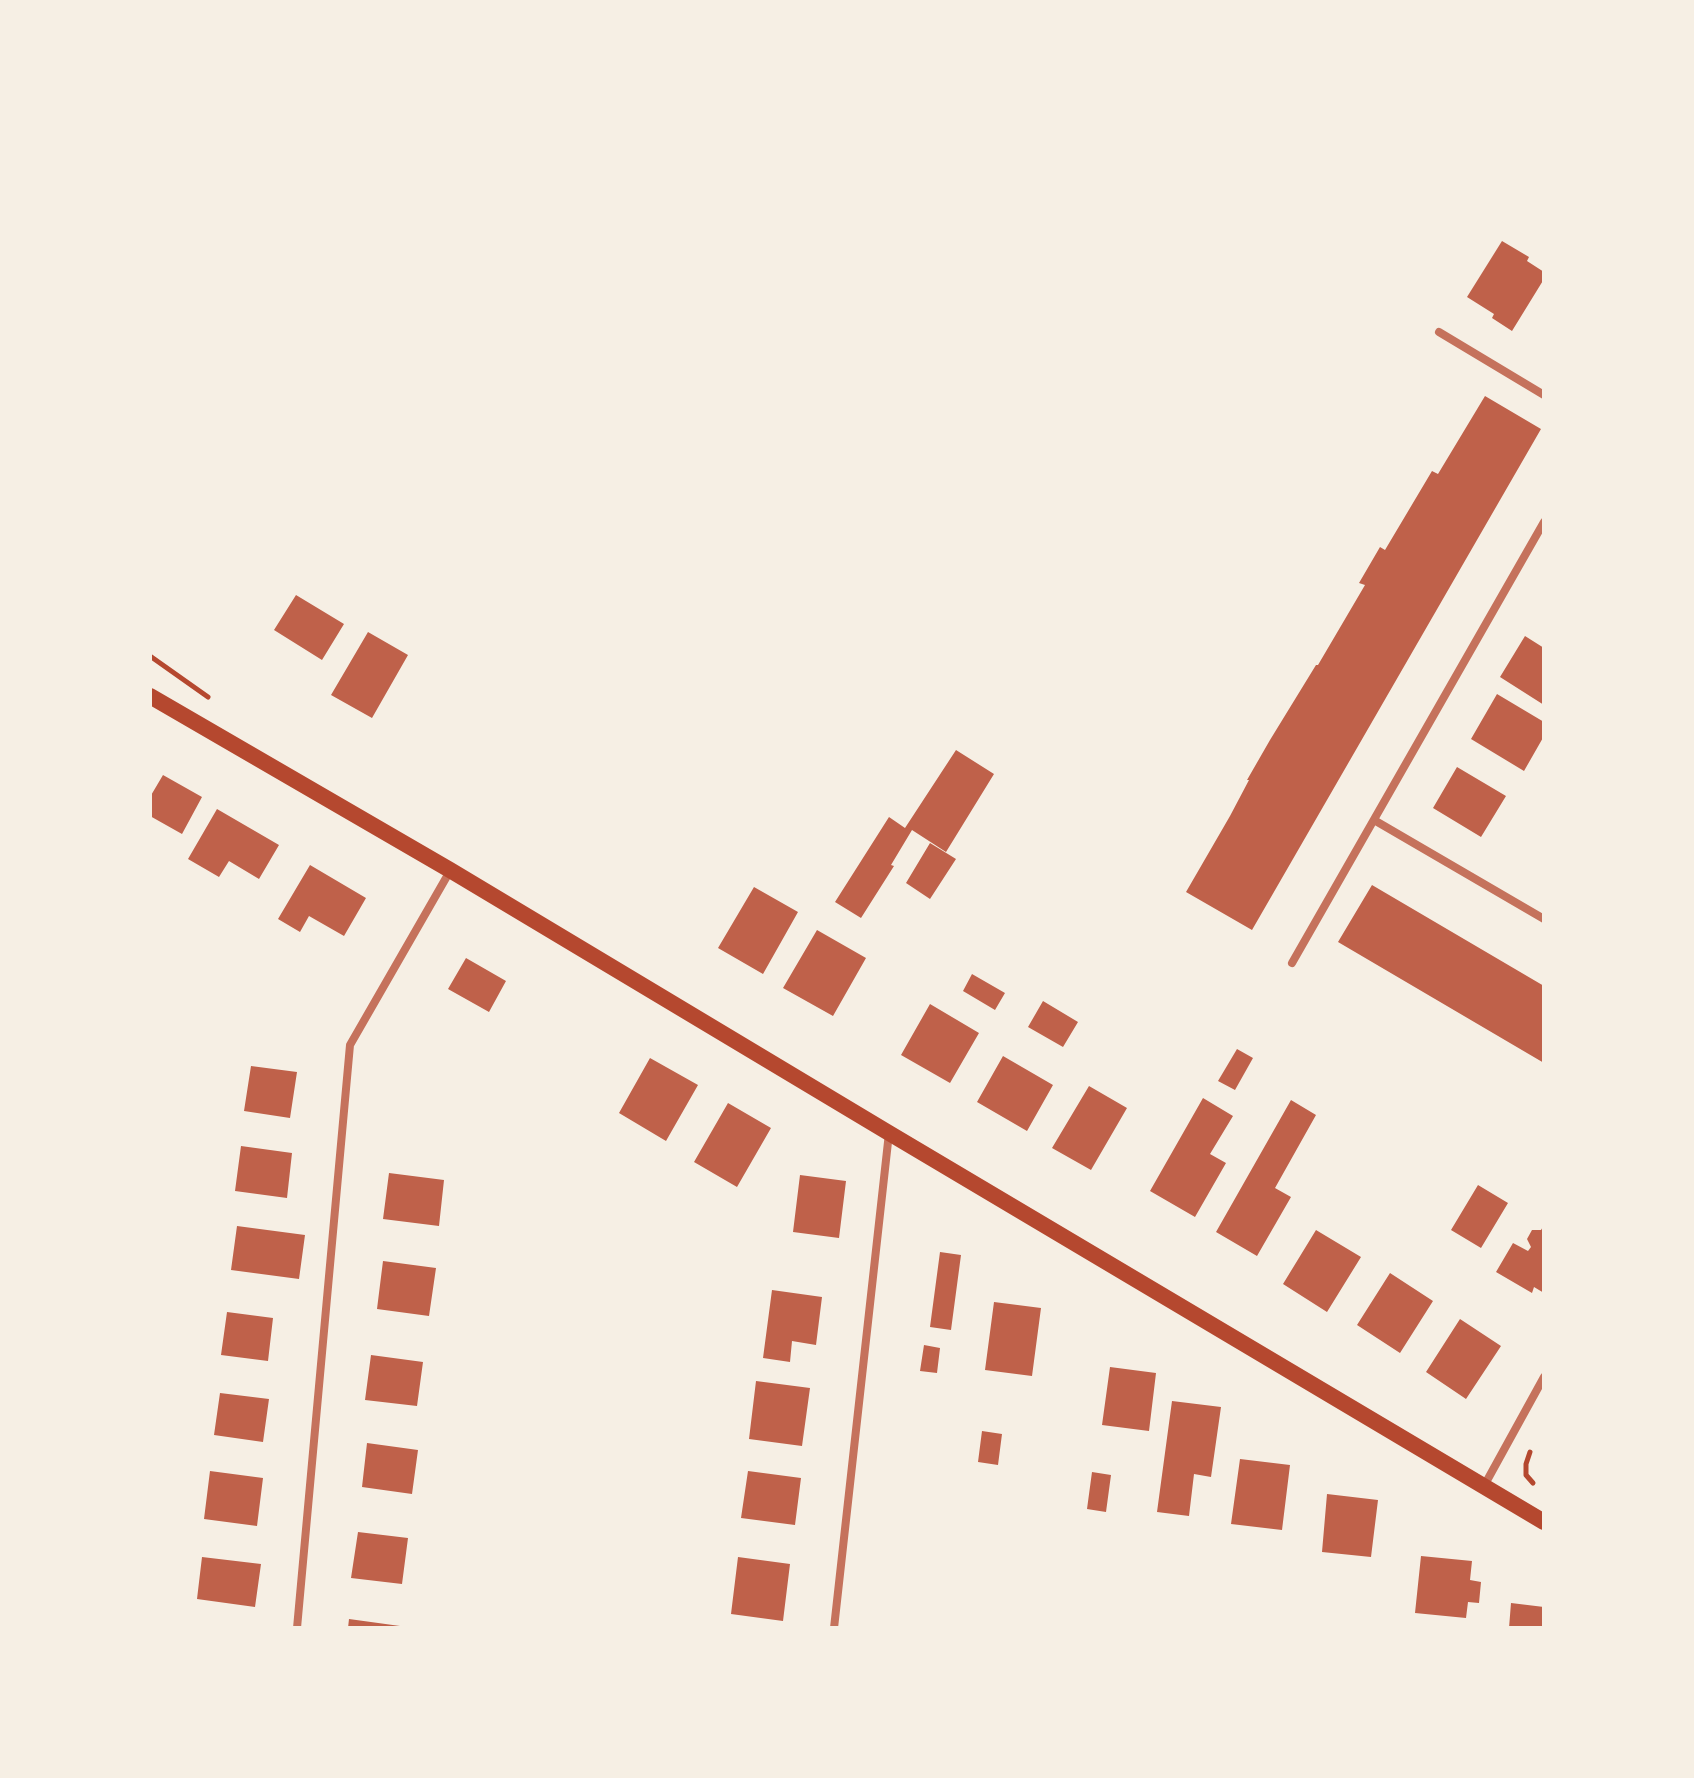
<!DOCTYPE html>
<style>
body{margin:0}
#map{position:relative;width:1694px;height:1778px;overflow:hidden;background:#f6efe4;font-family:Mulish,sans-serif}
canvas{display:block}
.frame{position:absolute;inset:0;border:152px solid #f6efe4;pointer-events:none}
</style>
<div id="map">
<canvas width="1694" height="1778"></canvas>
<div class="frame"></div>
</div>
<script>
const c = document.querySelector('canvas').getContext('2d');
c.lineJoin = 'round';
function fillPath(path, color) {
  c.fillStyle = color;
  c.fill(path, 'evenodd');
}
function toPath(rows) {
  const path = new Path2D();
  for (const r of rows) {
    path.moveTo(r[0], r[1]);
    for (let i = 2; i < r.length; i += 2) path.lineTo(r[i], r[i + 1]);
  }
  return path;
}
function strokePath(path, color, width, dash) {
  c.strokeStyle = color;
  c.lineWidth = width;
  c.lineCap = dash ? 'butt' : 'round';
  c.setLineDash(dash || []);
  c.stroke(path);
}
fillPath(toPath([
 [1502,241,1529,257,1527,261,1544,272,1544,279,1512,331,1492,318,1494,314,1467,297],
 [1485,396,1541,429,1252,930,1186,892,1230,816,1249,780,1247,780,1270,740,1316,665,1318,665,1365,585,1359,583,1380,547,1385,550,1432,471,1438,474],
 [296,595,344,624,322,660,274,630],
 [368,632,408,655,372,718,331,695],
 [1525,636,1544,648,1544,705,1500,677],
 [1497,694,1544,722,1544,736,1524,771,1471,739],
 [956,750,994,774,946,852,912,830,891,865,894,866,861,918,835,902,889,817,905,828],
 [1457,767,1506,796,1481,837,1433,808],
 [163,775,202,797,182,834,150,816,150,797],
 [217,809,279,845,259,879,229,861,219,877,188,859],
 [930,843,956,859,930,899,906,883],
 [310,865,366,898,344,936,309,916,300,932,278,919],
 [1372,885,1544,986,1544,1063,1338,942],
 [754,887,798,912,763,974,718,948],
 [817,930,866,958,833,1016,783,988],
 [466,958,506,981,489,1012,448,989],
 [972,974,1005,993,995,1010,963,991],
 [1043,1001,1078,1022,1063,1047,1028,1027],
 [930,1004,979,1033,950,1083,901,1055],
 [1237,1049,1253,1058,1235,1090,1218,1081],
 [1003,1056,1053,1085,1027,1131,977,1102],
 [650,1058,698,1085,666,1141,619,1113],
 [251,1066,297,1072,290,1118,244,1111],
 [1089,1086,1127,1108,1091,1170,1052,1148],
 [1203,1098,1233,1116,1210,1154,1226,1163,1195,1217,1150,1191],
 [1291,1100,1316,1115,1275,1188,1291,1197,1257,1256,1216,1232],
 [728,1103,771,1128,737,1187,694,1162],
 [241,1146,292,1153,287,1198,235,1191],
 [389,1173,444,1180,439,1226,383,1219],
 [800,1175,846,1181,839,1238,793,1232],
 [1478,1185,1508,1203,1481,1248,1451,1230],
 [1544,1225,1544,1293,1534,1287,1532,1293,1496,1272,1513,1243,1528,1251,1531,1247,1527,1239,1532,1230,1541,1230],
 [237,1226,305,1235,299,1279,231,1270],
 [1316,1230,1361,1257,1327,1312,1283,1284],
 [940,1252,961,1255,951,1330,930,1327],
 [383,1261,436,1268,429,1316,377,1309],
 [1390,1273,1433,1301,1400,1353,1357,1325],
 [772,1290,822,1297,816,1345,792,1341,790,1362,763,1358],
 [994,1302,1041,1308,1032,1376,985,1370],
 [227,1312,273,1318,268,1361,221,1355],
 [1460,1319,1501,1346,1466,1399,1426,1372],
 [924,1345,940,1348,937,1373,920,1371],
 [371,1355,423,1362,417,1406,365,1400],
 [1110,1367,1156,1373,1149,1431,1102,1425],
 [756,1381,810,1388,802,1446,749,1439],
 [220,1393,269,1399,263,1442,214,1435],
 [1172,1401,1221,1407,1211,1477,1194,1474,1189,1516,1157,1512],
 [982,1431,1002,1434,998,1465,978,1462],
 [367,1443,418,1450,412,1494,362,1487],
 [1240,1459,1290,1465,1282,1530,1231,1524],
 [210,1471,263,1478,257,1526,204,1519],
 [748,1471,801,1478,795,1525,741,1518],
 [1092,1472,1111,1475,1106,1512,1087,1509],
 [1327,1494,1378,1500,1371,1557,1322,1552],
 [358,1532,408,1538,402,1584,351,1578],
 [1421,1556,1472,1561,1470,1580,1481,1582,1479,1603,1468,1602,1466,1618,1415,1613],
 [202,1557,261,1564,255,1607,197,1599],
 [738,1557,790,1564,783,1621,731,1614],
 [1511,1603,1544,1607,1544,1628,1509,1628],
 [349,1619,400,1626,400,1628,348,1628]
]), '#bf614a');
strokePath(toPath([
 [150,656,208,697],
 [1530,1452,1526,1464,1526,1475,1533,1483]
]), '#b5482f', 5);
strokePath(toPath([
 [1439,332,1544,395],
 [1374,820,1544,919],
 [1292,963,1544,522],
 [1484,1486,1544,1377],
 [297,1628,350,1045,450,871],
 [834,1628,889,1133]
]), '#c5725c', 8);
strokePath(toPath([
 [150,696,450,870,889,1133,1544,1522]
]), '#b5482f', 16);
</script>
